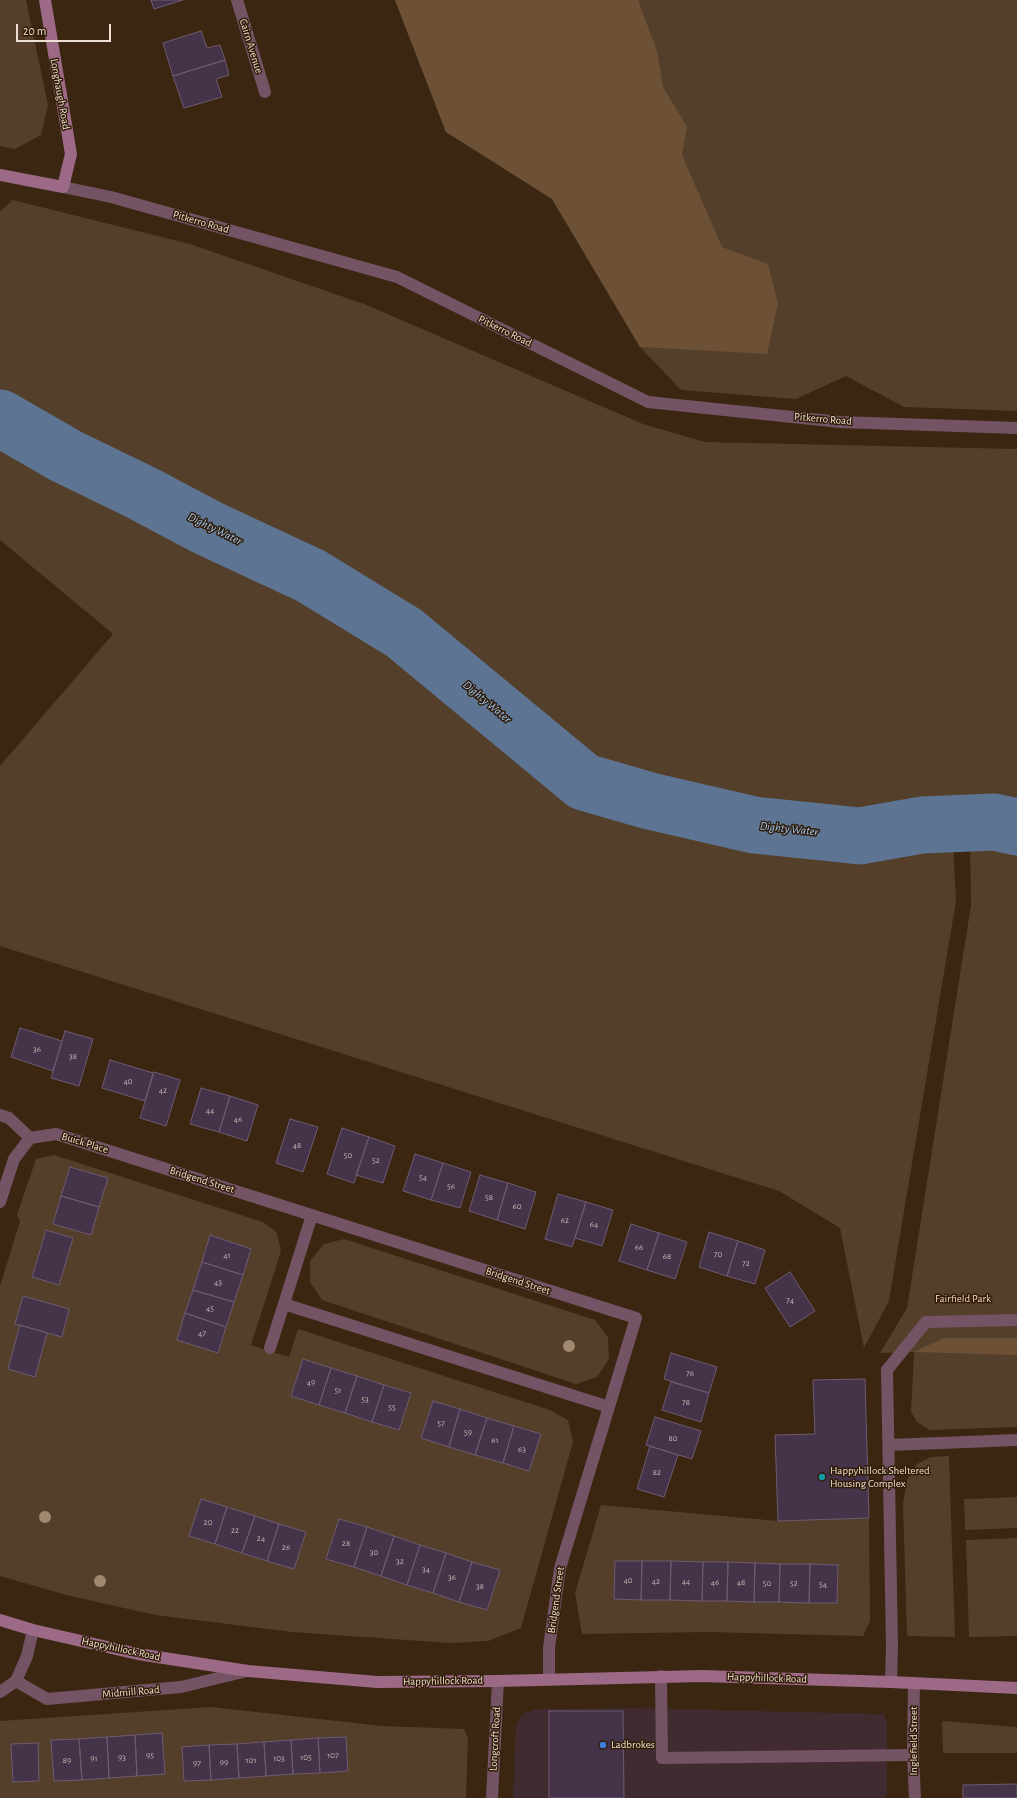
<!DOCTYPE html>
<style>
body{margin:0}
#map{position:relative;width:1017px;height:1798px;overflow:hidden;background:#3a2611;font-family:"Alegreya Sans",sans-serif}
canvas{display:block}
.scale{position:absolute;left:16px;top:24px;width:95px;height:18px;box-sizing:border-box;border:2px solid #ede0d3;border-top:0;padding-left:5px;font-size:12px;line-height:14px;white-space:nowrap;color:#ede0d3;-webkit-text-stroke:3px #301c07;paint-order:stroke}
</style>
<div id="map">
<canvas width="1017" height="1798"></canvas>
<div class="scale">20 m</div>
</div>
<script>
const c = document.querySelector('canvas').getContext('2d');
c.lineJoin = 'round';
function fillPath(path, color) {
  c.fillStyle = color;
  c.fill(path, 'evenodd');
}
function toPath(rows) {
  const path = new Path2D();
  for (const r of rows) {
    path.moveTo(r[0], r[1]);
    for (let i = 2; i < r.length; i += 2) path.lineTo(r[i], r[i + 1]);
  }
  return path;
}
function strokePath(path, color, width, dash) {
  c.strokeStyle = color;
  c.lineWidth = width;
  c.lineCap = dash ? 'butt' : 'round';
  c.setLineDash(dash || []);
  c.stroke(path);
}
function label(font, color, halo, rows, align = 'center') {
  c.font = font + ' "Alegreya Sans",sans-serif';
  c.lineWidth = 3;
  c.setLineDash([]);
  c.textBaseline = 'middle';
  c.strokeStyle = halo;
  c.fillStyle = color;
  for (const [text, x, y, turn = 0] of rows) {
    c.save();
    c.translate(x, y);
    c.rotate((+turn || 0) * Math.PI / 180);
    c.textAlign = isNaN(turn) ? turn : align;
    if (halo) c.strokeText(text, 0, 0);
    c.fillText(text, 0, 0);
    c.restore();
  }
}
fillPath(toPath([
 [624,1708,884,1714,887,1723,887,1793,884,1798,513,1798,516,1725,523,1714,535,1709]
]), '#402c30');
fillPath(toPath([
 [0,0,26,0,48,105,41,135,15,149,0,146],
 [395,0,1017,0,1017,411,904,407,846,376,796,399,681,390,640,347,552,199,446,132],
 [13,200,190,244,364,304,643,424,705,442,1017,449,1017,1427,930,1430,917,1422,911,1412,914,1352,880,1353,907,1308,971,905,970,843,953,842,956,901,889,1301,864,1348,840,1228,779,1191,0,946,0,766,113,634,0,540,0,211],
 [54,1155,263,1222,277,1233,281,1251,251,1345,289,1357,298,1329,550,1410,568,1420,573,1442,521,1628,488,1641,450,1643,292,1632,155,1615,66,1595,0,1576,0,1286,20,1221,17,1215,36,1159],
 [344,1239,595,1320,608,1337,609,1359,597,1377,576,1384,322,1300,310,1282,310,1261,324,1244],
 [949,1456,955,1637,907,1636,903,1504,907,1480,917,1464,931,1457],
 [1017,1497,1017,1528,965,1530,964,1499],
 [601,1505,778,1521,869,1518,870,1621,863,1636,708,1632,582,1634,575,1593],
 [1017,1538,1017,1636,969,1637,966,1540],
 [211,1707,382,1726,464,1729,468,1738,466,1798,0,1798,0,1721],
 [942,1721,1017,1727,1017,1753,943,1753]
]), '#543f2a');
fillPath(toPath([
 [395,0,638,0,657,51,663,87,687,127,682,155,722,247,768,264,778,303,767,354,640,347,552,199,446,132],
 [944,1338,1017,1338,1017,1355,914,1352]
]), '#6d5137');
strokePath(toPath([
 [0,418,66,456,142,493,208,528,311,576,404,633,584,782,650,801,754,825,860,836,922,825,994,822,1017,827]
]), '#5d7492', 57);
const building = toPath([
 [151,0,183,0,154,9,151,0],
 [201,31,207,48,220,45,225,60,173,76,163,43,201,31],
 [225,60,229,75,216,79,222,97,184,108,173,76,225,60],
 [20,1028,62,1041,53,1071,11,1057,20,1028],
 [65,1031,93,1039,79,1086,51,1078,65,1031],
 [110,1060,153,1073,145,1101,102,1088,110,1060],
 [154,1072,180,1080,166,1126,140,1118,154,1072],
 [201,1088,230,1096,219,1132,190,1124,201,1088],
 [230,1096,258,1105,247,1141,219,1132,230,1096],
 [290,1119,318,1127,303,1172,276,1163,290,1119],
 [342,1128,369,1137,354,1183,327,1174,342,1128],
 [369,1137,395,1146,383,1183,356,1175,369,1137],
 [415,1154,443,1163,431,1200,403,1191,415,1154],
 [443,1163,471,1172,460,1208,431,1200,443,1163],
 [70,1167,108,1178,99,1207,61,1196,70,1167],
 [480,1175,508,1183,497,1220,469,1211,480,1175],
 [508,1183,536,1192,525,1229,497,1220,508,1183],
 [558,1194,586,1202,572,1247,545,1239,558,1194],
 [61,1196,99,1207,91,1235,53,1224,61,1196],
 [586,1202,613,1210,602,1246,575,1238,586,1202],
 [631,1224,659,1233,647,1270,619,1261,631,1224],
 [46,1230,73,1238,59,1285,32,1277,46,1230],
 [709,1232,738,1241,727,1276,699,1267,709,1232],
 [659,1233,687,1242,675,1279,647,1270,659,1233],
 [210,1235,251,1249,243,1275,202,1262,210,1235],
 [738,1241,765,1250,755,1284,727,1276,738,1241],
 [202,1262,243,1275,234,1302,193,1290,202,1262],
 [790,1272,815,1311,790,1327,765,1288,790,1272],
 [193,1290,234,1302,226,1327,185,1313,193,1290],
 [23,1296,69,1309,62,1337,15,1324,23,1296],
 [185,1313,226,1327,218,1353,177,1340,185,1313],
 [20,1325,47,1333,35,1377,8,1369,20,1325],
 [671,1353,717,1367,709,1393,664,1379,671,1353],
 [303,1359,331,1368,319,1405,291,1396,303,1359],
 [331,1368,357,1376,345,1413,319,1405,331,1368],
 [357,1376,384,1385,372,1422,345,1413,357,1376],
 [865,1379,869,1518,778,1521,775,1435,815,1434,813,1380,865,1379],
 [671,1382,709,1393,701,1422,662,1410,671,1382],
 [384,1385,411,1393,399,1430,372,1422,384,1385],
 [433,1401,460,1409,449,1447,421,1438,433,1401],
 [460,1409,487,1418,475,1455,449,1447,460,1409],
 [655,1417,701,1431,692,1459,646,1445,655,1417],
 [487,1418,514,1426,503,1463,475,1455,487,1418],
 [514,1426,541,1434,529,1471,503,1463,514,1426],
 [650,1446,678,1455,664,1497,637,1489,650,1446],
 [201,1499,227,1507,215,1544,189,1536,201,1499],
 [227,1507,255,1516,242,1553,215,1544,227,1507],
 [255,1516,279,1524,267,1561,242,1553,255,1516],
 [339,1519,367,1527,354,1567,326,1559,339,1519],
 [279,1524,306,1532,294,1569,267,1561,279,1524],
 [367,1527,394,1536,381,1576,354,1567,367,1527],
 [394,1536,420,1545,407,1585,381,1576,394,1536],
 [420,1545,446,1553,433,1593,407,1585,420,1545],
 [446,1553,472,1562,459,1602,433,1593,446,1553],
 [615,1561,642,1561,641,1600,614,1599,615,1561],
 [642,1561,671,1561,670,1600,641,1600,642,1561],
 [671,1561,703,1562,702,1601,670,1600,671,1561],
 [472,1562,500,1570,487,1610,459,1602,472,1562],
 [703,1562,728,1562,727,1601,702,1601,703,1562],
 [728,1562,755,1563,754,1602,727,1601,728,1562],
 [755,1563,780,1564,779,1602,754,1602,755,1563],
 [780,1564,810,1564,809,1603,779,1602,780,1564],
 [810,1564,838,1565,837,1603,809,1603,810,1564],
 [549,1711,623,1711,624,1798,549,1798,549,1711],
 [162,1733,165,1774,137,1776,135,1735,162,1733],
 [135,1735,137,1776,109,1778,107,1737,135,1735],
 [107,1737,109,1778,82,1780,79,1739,107,1737],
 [346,1737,348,1771,320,1773,318,1738,346,1737],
 [318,1738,320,1773,293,1774,291,1740,318,1738],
 [79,1739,82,1780,54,1781,51,1740,79,1739],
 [291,1740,293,1774,266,1776,264,1742,291,1740],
 [264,1742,266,1776,239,1778,237,1744,264,1742],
 [38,1743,39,1781,13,1782,11,1744,38,1743],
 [237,1744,239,1778,211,1780,209,1745,237,1744],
 [209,1745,211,1780,184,1781,182,1747,209,1745],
 [1017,1784,1017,1798,963,1798,963,1785,1017,1784]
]);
fillPath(building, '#45334a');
strokePath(building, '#6e5b73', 1);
strokePath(toPath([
 [887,1370,926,1322,1017,1320],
 [661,1676,662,1758,913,1755]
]), '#745365', 12);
strokePath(toPath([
 [237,0,265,92],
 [63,187,111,197,397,277,648,402,840,422,1017,428],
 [0,1115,9,1118,30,1138],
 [0,1202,14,1159,30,1138,56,1134,636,1318,560,1568,549,1648,549,1680],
 [284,1304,609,1407],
 [270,1348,312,1215],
 [887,1370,892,1647,891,1682],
 [889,1445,1017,1440],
 [16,1681,47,1699,181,1687,247,1671],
 [914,1683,913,1755,915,1798],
 [0,1692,16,1681,27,1656,33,1630],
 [492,1798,498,1681]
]), '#745365', 12);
strokePath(toPath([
 [0,175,63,187,71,154,45,0],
 [0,1620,33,1630,138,1654,248,1671,377,1682,498,1681,702,1676,891,1682,1017,1688]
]), '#9c6986', 12);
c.fillStyle = '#a28870';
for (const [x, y] of [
 [569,1346],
 [45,1517],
 [100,1581]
]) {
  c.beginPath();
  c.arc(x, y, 6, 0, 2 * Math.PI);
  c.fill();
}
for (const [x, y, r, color] of [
 [822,1477,4,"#0f9aa8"],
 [603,1745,4,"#3f7fe0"]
]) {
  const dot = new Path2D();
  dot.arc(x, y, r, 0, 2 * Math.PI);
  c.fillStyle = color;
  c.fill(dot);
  strokePath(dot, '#301c07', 1.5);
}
label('9px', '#c3b5b1', null, [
 ["36",37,1049],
 ["38",73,1056],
 ["40",128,1081],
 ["42",163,1090],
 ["44",210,1110],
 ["46",238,1119],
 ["48",297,1145],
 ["50",348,1155],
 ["52",376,1160],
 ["54",423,1177],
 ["56",451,1186],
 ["58",489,1197],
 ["60",517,1206],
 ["62",565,1220],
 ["64",594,1224],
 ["66",639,1247],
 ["70",718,1254],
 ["41",227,1255],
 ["68",667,1256],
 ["72",746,1263],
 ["43",218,1282],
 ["74",790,1300],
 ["45",210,1308],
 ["47",202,1333],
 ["76",690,1373],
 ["49",311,1382],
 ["51",338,1390],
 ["53",365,1399],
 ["78",686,1402],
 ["55",392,1407],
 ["57",441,1423],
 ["59",468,1432],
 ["80",673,1438],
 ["61",495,1440],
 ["63",522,1449],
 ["82",657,1472],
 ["20",208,1522],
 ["22",235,1530],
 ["24",261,1538],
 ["28",346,1543],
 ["26",286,1547],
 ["30",374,1552],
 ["32",400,1561],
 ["34",426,1569],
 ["36",452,1577],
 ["40",628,1580],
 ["42",656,1581],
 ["44",686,1581],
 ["46",715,1582],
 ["48",741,1582],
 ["50",767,1583],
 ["52",794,1583],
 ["54",823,1584],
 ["38",480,1586],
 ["95",150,1755],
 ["107",333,1755],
 ["93",122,1757],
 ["105",306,1757],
 ["91",94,1758],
 ["103",279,1758],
 ["89",67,1760],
 ["101",251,1760],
 ["99",224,1762],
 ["97",197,1763]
]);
label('11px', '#ede0d3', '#301c07', [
 ["Cairn Avenue",251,46,73],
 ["Longhaugh Road",60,94,80],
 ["Pitkerro Road",201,222,16],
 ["Pitkerro Road",505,331,26],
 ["Pitkerro Road",823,419,5],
 ["Buick Place",85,1143,17],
 ["Bridgend Street",202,1180,17],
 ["Bridgend Street",518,1281,18],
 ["Bridgend Street",556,1600,-82],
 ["Happyhillock Road",121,1649,12],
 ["Happyhillock Road",767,1678,2],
 ["Happyhillock Road",443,1681,-1],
 ["Midmill Road",131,1692,-5],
 ["Longcroft Road",495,1739,-87],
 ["Inglefield Street",914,1741,-90]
]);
label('11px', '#f7d9bd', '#301c07', [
 ["Fairfield Park",963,1299]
]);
label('11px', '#ede0d3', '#301c07', [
 ["Happyhillock Sheltered",830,1471],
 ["Housing Complex",830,1484],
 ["Ladbrokes",611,1745]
], 'left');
label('italic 12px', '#9fc7f9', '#301c07', [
 ["Dighty Water",215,529,26],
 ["Dighty Water",487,702,40],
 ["Dighty Water",789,829,6]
]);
</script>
